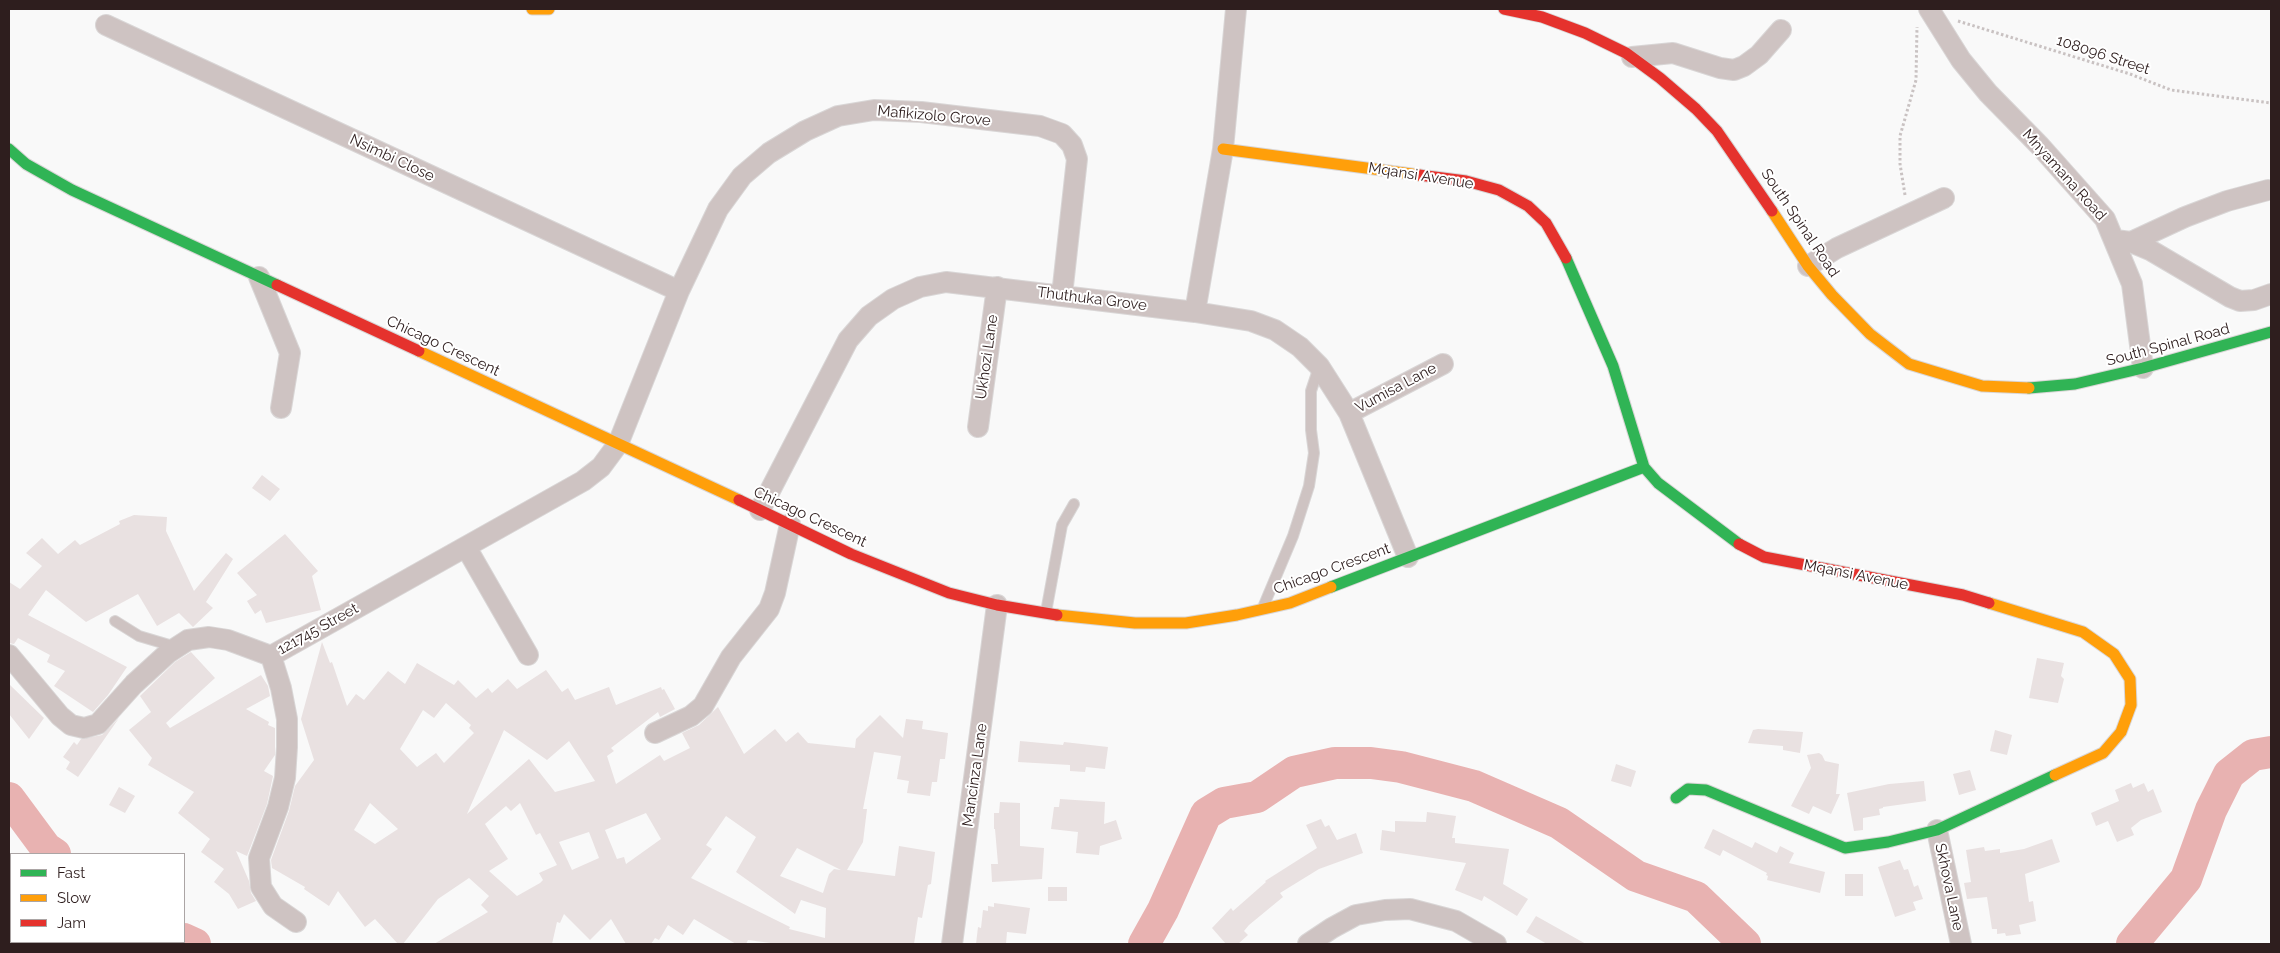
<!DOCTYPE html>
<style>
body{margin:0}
#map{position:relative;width:2280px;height:953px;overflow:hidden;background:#f9f9f9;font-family:Raleway,sans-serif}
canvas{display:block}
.frame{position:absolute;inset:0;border:10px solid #2e1e1e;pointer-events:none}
.legend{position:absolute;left:10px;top:853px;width:175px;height:90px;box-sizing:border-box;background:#fff;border:1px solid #aba5a5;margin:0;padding:6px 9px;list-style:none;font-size:15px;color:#2e1e1e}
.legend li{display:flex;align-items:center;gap:10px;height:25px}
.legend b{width:25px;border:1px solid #aba5a5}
</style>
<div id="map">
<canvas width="2280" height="953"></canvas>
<div class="frame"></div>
<ul class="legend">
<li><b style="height:6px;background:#30b455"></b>Fast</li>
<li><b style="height:6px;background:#ff9f0a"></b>Slow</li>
<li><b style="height:6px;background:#e5322d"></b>Jam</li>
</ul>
</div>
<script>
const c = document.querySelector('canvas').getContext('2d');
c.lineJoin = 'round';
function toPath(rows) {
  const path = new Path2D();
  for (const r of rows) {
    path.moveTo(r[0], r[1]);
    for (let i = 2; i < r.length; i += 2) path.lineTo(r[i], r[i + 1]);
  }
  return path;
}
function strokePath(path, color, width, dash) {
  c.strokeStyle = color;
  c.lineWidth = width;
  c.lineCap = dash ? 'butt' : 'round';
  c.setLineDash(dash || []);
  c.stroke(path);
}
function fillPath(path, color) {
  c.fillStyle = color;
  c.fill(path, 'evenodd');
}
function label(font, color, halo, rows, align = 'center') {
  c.font = font + ' Raleway,sans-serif';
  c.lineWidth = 4;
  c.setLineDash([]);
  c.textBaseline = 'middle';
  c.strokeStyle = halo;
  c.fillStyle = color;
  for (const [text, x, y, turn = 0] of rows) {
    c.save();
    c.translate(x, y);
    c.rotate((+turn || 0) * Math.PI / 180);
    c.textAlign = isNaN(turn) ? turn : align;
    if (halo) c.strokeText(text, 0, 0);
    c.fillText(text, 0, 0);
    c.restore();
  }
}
strokePath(toPath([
 [9,798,46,848,55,854],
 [184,939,195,944],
 [1144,944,1163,910,1206,814,1224,803,1257,797,1294,772,1335,763,1371,763,1401,767,1474,786,1559,823,1636,876,1696,897,1745,944],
 [2132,944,2186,879,2211,810,2229,774,2253,755,2271,752]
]), '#e8b2b1', 32);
fillPath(toPath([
 [262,475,280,489,270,501,252,488],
 [134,515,167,517,166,531,194,591,226,553,233,559,206,602,213,608,193,627,179,613,157,626,138,594,86,622,46,590,28,615,127,667,108,695,93,712,54,686,65,671,47,662,50,655,18,638,14,644,9,643,9,582,20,589,42,566,26,553,42,538,58,554,75,540,80,545,120,524,119,521],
 [285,534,318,571,312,576,321,610,266,623,261,610,255,614,247,601,257,595,237,573],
 [322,642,330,663,332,662,347,706,356,694,364,700,388,671,405,684,417,663,454,685,458,680,476,698,488,688,492,693,508,679,517,689,546,670,562,692,568,688,575,700,609,687,616,705,661,687,662,690,664,689,675,709,660,717,658,712,611,748,614,751,607,756,616,784,660,755,664,761,690,748,682,733,699,725,718,707,744,754,775,729,786,742,798,732,808,743,855,748,856,739,880,715,903,738,906,719,923,721,922,729,948,733,945,759,940,759,937,782,932,782,930,796,907,793,909,781,897,779,901,756,874,752,863,809,867,809,863,842,847,870,895,876,899,846,935,852,931,884,928,885,922,918,918,917,914,944,778,944,748,940,746,944,736,944,694,919,683,935,668,925,659,940,655,938,651,944,626,944,611,919,590,940,564,914,560,923,557,922,552,944,434,944,488,912,481,905,489,896,469,878,438,899,403,944,398,944,375,919,365,927,338,891,329,906,304,889,305,887,272,868,271,860,289,811,295,786,314,760,301,719],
 [446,703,471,725,469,728,474,733,444,763,436,753,417,767,400,749,423,710,434,718],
 [504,730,547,760,569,741,595,781,555,792,529,759,467,814],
 [370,803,398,829,375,844,354,830],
 [520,803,536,835,540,833,557,865,539,873,543,880,540,883,517,896,489,871,508,859,485,824,506,806,511,811],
 [646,813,661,839,626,864,624,857,617,859,605,830],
 [726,816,756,837,736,872,795,914,801,900,826,908,825,938,789,929,790,927,691,878,712,849,706,845],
 [589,832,599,858,572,870,559,842],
 [797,848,841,870,834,869,829,874,823,893,780,876],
 [191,652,215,678,166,723,170,728,261,675,268,686,270,696,246,709,269,722,268,725,275,728,275,755,264,771,273,776,267,804,247,856,236,851,249,881,251,893,256,901,238,909,229,894,214,882,224,869,201,852,210,839,178,813,194,792,148,765,152,758,129,730,151,712,140,696,175,662],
 [2037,658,2064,663,2061,676,2064,679,2058,703,2029,698],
 [9,684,44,718,29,739,9,714],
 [119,718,78,777,66,769,70,762,63,757,74,742,77,745,81,739,102,735],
 [1758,729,1803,732,1800,753,1783,750,1783,746,1748,743,1753,730],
 [1995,730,2012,735,2007,755,1990,751],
 [1020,741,1063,745,1064,742,1108,747,1105,769,1086,767,1085,772,1070,771,1070,765,1018,762],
 [1819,753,1822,755,1825,761,1839,764,1836,794,1840,794,1831,814,1813,806,1809,814,1791,806,1811,768,1807,755],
 [1616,764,1636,771,1631,787,1611,781],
 [1970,770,1976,790,1959,795,1953,774],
 [1924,781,1926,801,1883,807,1883,808,1879,809,1880,815,1863,818,1863,830,1854,831,1847,793,1889,784],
 [2131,783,2133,788,2144,783,2148,792,2153,789,2162,812,2141,820,2131,828,2134,835,2117,842,2108,821,2096,826,2091,813,2119,801,2115,790],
 [119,787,135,796,125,813,109,805],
 [1060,799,1105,802,1104,824,1116,820,1122,839,1100,846,1099,855,1076,853,1078,832,1051,829,1054,807,1059,807],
 [1000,802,1020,803,1020,846,1044,848,1042,879,992,882,991,864,998,864,995,829,994,829,994,813,999,813],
 [1427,812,1456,816,1452,838,1455,838,1455,843,1509,849,1503,884,1528,899,1517,916,1484,896,1482,901,1455,890,1466,863,1380,850,1382,830,1395,832,1395,821,1426,822],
 [1321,819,1325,827,1329,825,1337,840,1356,833,1363,853,1319,869,1280,893,1283,897,1249,925,1244,931,1248,935,1238,944,1226,944,1212,928,1231,908,1233,911,1266,882,1265,881,1317,848,1306,825],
 [1713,829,1752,848,1755,842,1777,853,1780,846,1794,853,1789,863,1825,872,1820,893,1767,880,1768,876,1766,875,1767,873,1723,850,1720,856,1704,848],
 [2052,839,2060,862,2025,874,2029,902,2033,901,2036,921,2019,925,2021,934,2006,936,2005,933,1997,934,1997,929,1992,929,1987,897,1967,899,1964,883,1971,882,1966,850,1984,847,1985,851,2000,849,2000,853,2024,849],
 [1900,860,1904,870,1908,869,1914,887,1918,885,1923,899,1913,902,1916,910,1895,917,1878,867],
 [1845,874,1863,874,1863,896,1845,896],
 [1048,887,1067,887,1067,901,1048,901],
 [994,903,1030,908,1026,934,1007,932,1006,944,976,944,978,927,981,928,983,910,988,911,988,906,994,907],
 [1536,916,1586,944,1547,944,1526,932]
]), '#e9e1e1');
const lane = toPath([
 [1264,605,1293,536,1309,486,1314,453,1311,430,1311,391,1319,367],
 [1046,612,1062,525,1074,504],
 [115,621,139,636,176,647]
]);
const street = toPath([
 [1929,9,1961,60,1988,93,2040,146,2105,219,2132,284,2143,368],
 [106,25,679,291],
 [1632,57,1673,53,1720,68,1734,70,1744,66,1759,55,1781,30],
 [2115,240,2131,242,2150,250,2230,297,2240,301,2254,300,2271,294],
 [2131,242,2185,217,2227,201,2268,190],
 [1808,266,1837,248,1944,198],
 [259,277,290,353,281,408],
 [1195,312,1223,149,1236,9],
 [1349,413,1443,364],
 [978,427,997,287],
 [760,510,848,340,869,316,893,299,920,287,946,282,1195,312,1251,321,1275,330,1300,347,1319,366,1349,413,1408,557],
 [466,547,528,655],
 [9,655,60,716,71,725,84,728,98,724,134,684,168,653,188,640,209,637,228,640,271,656,583,481,601,467,618,444,679,291,718,209,742,176,769,153,805,131,838,116,874,110,921,112,1040,126,1062,134,1072,145,1077,159,1062,295],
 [271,656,281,688,287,719,287,747,285,778,278,807,259,858,261,887,273,906,296,922],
 [655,733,691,716,703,706,731,657,769,609,775,593,790,524],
 [1937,830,1961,944],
 [952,944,997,605],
 [1308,944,1332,928,1356,915,1385,910,1410,909,1456,921,1496,944]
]);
const fast = toPath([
 [9,149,26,164,72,190,277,285],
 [1566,258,1613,366,1644,467,1658,483,1739,544],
 [2029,388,2075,384,2143,368,2271,332],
 [1331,587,1644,467],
 [1676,798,1688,789,1706,790,1845,848,1888,842,1937,830,2055,775]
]);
const slow = toPath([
 [532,9,549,9],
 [1223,149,1419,175],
 [1772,211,1808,266,1832,295,1870,334,1909,364,1982,386,2029,388],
 [419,351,739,500],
 [1989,603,2083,632,2114,654,2130,679,2131,705,2121,732,2103,753,2055,775],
 [1057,615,1135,623,1186,623,1237,615,1290,603,1331,587]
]);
const jam = toPath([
 [1504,9,1542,17,1585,33,1626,53,1660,78,1696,109,1717,131,1772,211],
 [1419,175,1466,181,1499,190,1528,206,1546,223,1566,258],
 [277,285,419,351],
 [739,500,851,554,949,593,997,605,1057,615],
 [1739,544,1764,557,1963,595,1989,603]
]);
strokePath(lane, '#d9d6d6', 12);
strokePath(street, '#d9d6d6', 22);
strokePath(fast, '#d9d6d6', 13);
strokePath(slow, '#d9d6d6', 13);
strokePath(jam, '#d9d6d6', 13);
strokePath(toPath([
 [1958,21,2130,74,2171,90,2271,103],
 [1905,195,1900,164,1900,136,1916,80,1917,27],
 [9,876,11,878],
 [107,942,110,944]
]), '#c9c2c2', 3, [2.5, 2.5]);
strokePath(lane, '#cec3c2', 10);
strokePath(street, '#cec3c2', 20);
strokePath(fast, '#30b455', 11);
strokePath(slow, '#ff9f0a', 11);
strokePath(jam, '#e5322d', 11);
label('15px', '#2e1e1e', '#fff', [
 ["108096 Street",2103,55,18],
 ["Mafikizolo Grove",934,116,5],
 ["Nsimbi Close",392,158,25],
 ["Mnyamana Road",2064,175,48],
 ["Mqansi Avenue",1421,176,9],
 ["South Spinal Road",1800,223,56],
 ["Thuthuka Grove",1092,299,7],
 ["South Spinal Road",2168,345,-15],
 ["Chicago Crescent",443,346,25],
 ["Ukhozi Lane",987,357,-82],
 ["Vumisa Lane",1396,388,-28],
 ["Chicago Crescent",810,517,25],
 ["Chicago Crescent",1332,569,-20],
 ["Mqansi Avenue",1856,575,11],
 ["121745 Street",318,629,-29],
 ["Mancinza Lane",975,775,-82],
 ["Skhova Lane",1949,887,78]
]);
</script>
